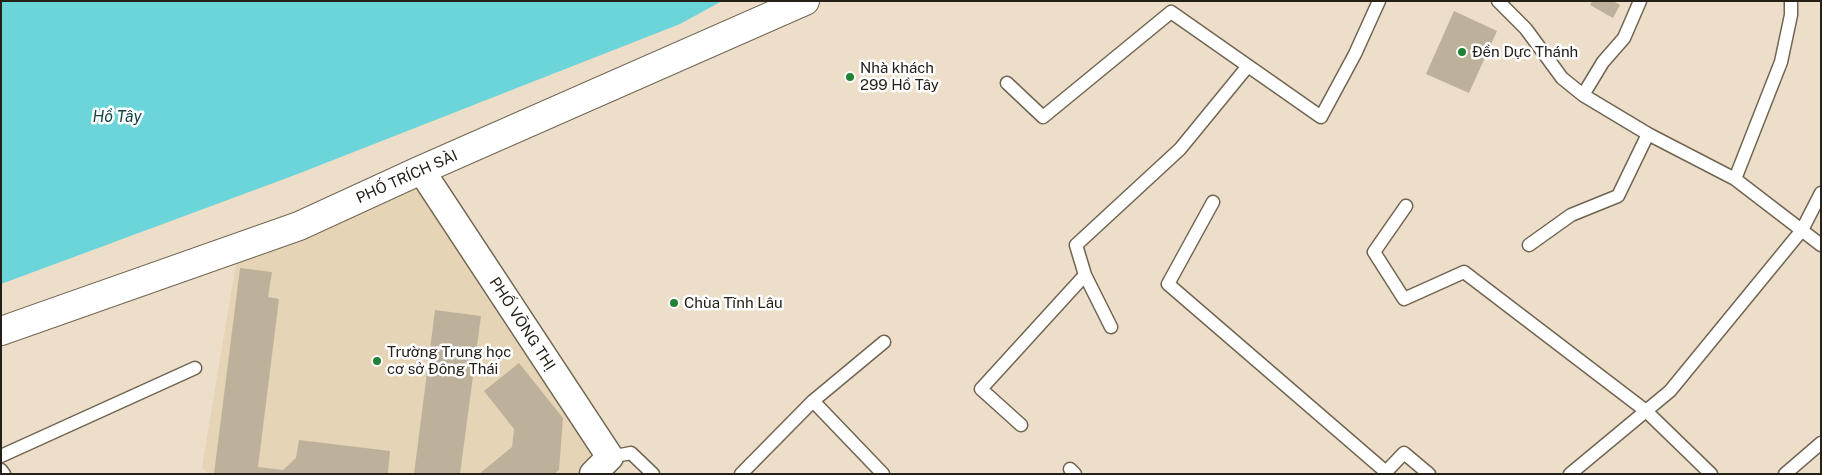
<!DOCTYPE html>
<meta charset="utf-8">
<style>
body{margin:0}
#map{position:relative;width:1822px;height:475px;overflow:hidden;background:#ecdec8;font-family:"Public Sans",sans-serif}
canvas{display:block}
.frame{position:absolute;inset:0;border:2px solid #252018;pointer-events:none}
</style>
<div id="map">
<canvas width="1822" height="475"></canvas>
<div class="frame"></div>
</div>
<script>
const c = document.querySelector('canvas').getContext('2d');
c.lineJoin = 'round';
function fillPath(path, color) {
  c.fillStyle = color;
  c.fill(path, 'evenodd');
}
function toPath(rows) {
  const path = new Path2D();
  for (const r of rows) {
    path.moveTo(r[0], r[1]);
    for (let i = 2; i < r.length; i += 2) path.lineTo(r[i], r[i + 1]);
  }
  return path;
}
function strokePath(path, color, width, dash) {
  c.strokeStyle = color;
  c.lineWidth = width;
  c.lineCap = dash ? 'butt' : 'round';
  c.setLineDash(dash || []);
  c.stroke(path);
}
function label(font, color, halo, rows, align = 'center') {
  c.font = font + ' "Public Sans",sans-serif';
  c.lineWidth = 5;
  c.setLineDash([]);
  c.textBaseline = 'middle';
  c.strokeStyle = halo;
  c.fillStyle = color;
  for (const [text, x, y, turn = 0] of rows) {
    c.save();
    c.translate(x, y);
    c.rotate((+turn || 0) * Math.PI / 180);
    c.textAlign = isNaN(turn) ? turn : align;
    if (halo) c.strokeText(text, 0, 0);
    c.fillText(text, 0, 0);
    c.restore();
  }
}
fillPath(toPath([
 [418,181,598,457,580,474,208,474,202,467,236,264]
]), '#e6d4b7');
fillPath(toPath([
 [1,1,722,1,680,24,295,175,1,284]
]), '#6bd5d9');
fillPath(toPath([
 [1592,1,1613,1,1620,5,1613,18,1590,5],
 [1454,11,1497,31,1469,93,1426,74],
 [240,268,272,272,268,297,279,299,258,467,283,470,296,458,299,440,390,451,388,472,389,474,214,474],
 [435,310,481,316,460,474,414,474],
 [519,363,563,418,559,470,554,474,479,474,512,447,514,429,484,391]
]), '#beb19b');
const service = toPath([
 [1498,1,1526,29,1562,78,1583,95,1648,134,1735,179,1821,245],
 [1007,83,1043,117,1171,12,1321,117,1355,54,1379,1],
 [1583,95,1603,62,1624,38,1640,1],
 [1735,179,1781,62,1791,15,1791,1],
 [1213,202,1168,284,1386,472],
 [1406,206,1374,252,1404,299,1464,272,1646,411,1711,474],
 [1529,245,1571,215,1618,196,1648,134],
 [1085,275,1111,327],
 [813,401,883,474],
 [1021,425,981,389,1085,275,1076,245,1180,149,1248,66],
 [1,456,195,368],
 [610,457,631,453,653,474],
 [1070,469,1075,474],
 [1,470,4,474],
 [741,474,813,401,884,342],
 [1384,474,1404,453,1429,474],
 [1570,474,1670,391,1802,230,1821,193],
 [1785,474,1821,443]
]);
const minor = toPath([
 [421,170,610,457,593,474]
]);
const tertiary = toPath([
 [1,331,299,226,421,170,805,1]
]);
strokePath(service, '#716552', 15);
strokePath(minor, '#716552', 29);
strokePath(tertiary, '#716552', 30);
strokePath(service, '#fff', 12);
strokePath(minor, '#fff', 26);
strokePath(tertiary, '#fff', 28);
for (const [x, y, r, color] of [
 [1462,52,5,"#208336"],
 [850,77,5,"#208336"],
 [674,303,5,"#208336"],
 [377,361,5,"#208336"]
]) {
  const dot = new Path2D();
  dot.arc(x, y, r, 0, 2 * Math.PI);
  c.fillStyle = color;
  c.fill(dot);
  strokePath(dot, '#fff', 2);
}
label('15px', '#252018', '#fff', [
 ["Đền Dực Thánh",1472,52],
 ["Nhà khách",860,68],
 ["299 Hồ Tây",860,85],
 ["Chùa Tĩnh Lâu",684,303],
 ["Trường Trung học",387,352],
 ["cơ sở Đông Thái",387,369]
], 'left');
label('15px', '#252018', '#fff', [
 ["PHỐ TRÍCH SÀI",407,177,-24],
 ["PHỐ VÕNG THỊ",522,324,57]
]);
label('italic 16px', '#154548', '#fff', [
 ["Hồ Tây",117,117]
]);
</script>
